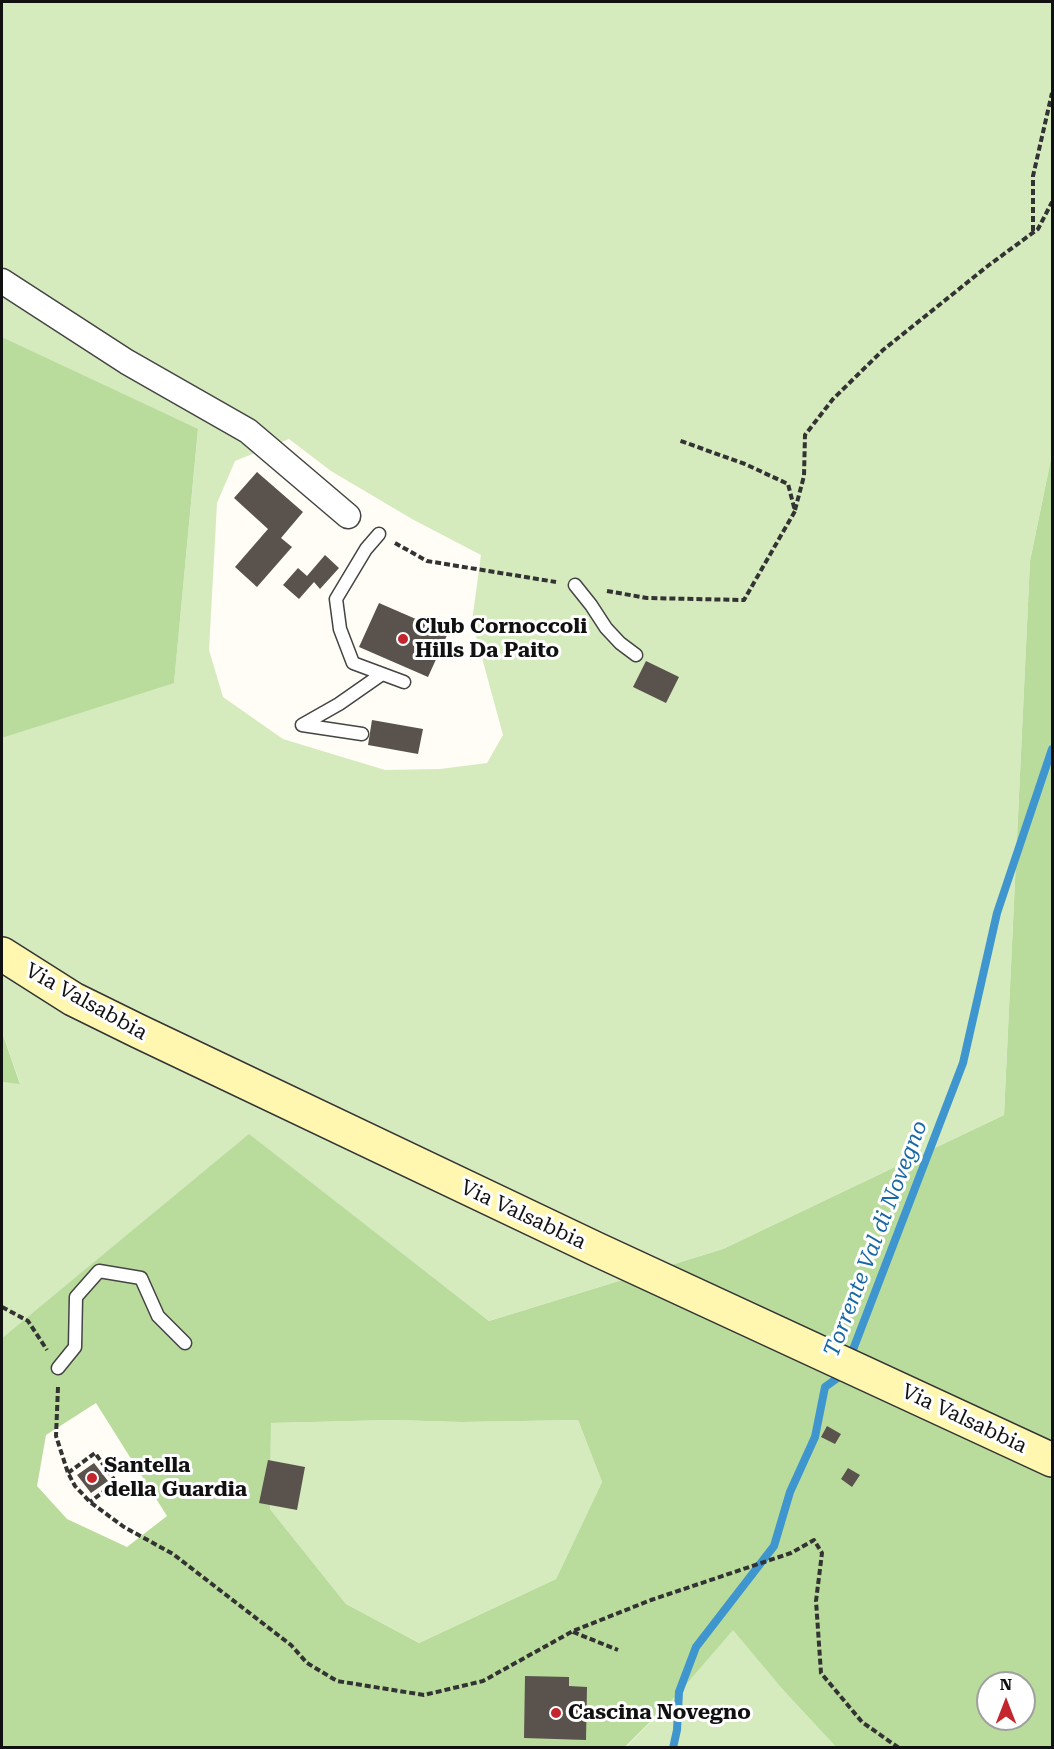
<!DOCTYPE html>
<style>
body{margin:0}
#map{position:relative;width:1054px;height:1749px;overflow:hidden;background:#fffdf5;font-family:"Roboto Serif",serif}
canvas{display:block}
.frame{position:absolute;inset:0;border:3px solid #111;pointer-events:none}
.north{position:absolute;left:976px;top:1671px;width:60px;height:60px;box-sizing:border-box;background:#fff;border:2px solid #a0a0a0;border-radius:50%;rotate:0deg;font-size:16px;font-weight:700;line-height:24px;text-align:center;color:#111}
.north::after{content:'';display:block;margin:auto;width:21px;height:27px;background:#c4262e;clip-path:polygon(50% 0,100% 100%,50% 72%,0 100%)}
</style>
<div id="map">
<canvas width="1054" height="1749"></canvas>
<div class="frame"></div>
<div class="north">N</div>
</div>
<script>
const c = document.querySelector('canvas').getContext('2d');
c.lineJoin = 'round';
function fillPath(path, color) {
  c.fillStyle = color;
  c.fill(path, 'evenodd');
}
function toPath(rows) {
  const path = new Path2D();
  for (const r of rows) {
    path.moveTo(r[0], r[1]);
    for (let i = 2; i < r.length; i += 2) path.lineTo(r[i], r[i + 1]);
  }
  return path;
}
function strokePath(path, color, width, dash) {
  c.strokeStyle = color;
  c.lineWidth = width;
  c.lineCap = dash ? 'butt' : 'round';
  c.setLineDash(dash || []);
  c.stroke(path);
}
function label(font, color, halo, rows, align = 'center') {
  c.font = font + ' "Roboto Serif",serif';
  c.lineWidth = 6;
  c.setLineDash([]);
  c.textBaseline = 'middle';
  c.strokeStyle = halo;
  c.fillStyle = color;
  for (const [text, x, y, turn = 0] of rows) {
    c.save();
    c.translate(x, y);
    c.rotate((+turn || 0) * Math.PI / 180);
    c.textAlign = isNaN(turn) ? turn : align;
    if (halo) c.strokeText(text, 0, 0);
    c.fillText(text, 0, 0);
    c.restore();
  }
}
fillPath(toPath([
 [2,2,1052,2,1052,454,1030,561,1004,1115,723,1249,489,1321,249,1135,2,1338,2,1082,20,1083,2,1032,2,738,174,682,198,430,2,337],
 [289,439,331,471,412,519,481,555,472,621,503,735,487,763,440,769,385,770,283,739,223,697,209,650,217,503,235,461],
 [391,1420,462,1422,578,1420,602,1482,556,1579,419,1643,346,1604,270,1509,271,1423],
 [733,1629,784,1691,836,1747,625,1748,677,1695]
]), '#d5ebbd');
fillPath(toPath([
 [2,337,198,429,174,683,2,738],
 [1052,454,1052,1747,836,1747,784,1691,733,1630,677,1695,625,1747,2,1748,2,1338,249,1134,489,1321,723,1249,1004,1115,1030,561],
 [96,1403,167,1516,127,1547,67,1519,37,1486,46,1435],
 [391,1420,462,1422,578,1420,602,1482,556,1579,419,1643,346,1604,270,1509,271,1423],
 [988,1683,1024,1683,1024,1719,988,1719],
 [2,1032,20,1084,2,1082]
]), '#b9dc9c');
strokePath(toPath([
 [849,1360,963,1063,997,913,1052,749],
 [673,1748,677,1730,679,1692,696,1647,774,1546,790,1492,815,1437,825,1387,843,1374,844,1371]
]), '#3f96cf', 8);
fillPath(toPath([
 [257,472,303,512,281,538,292,547,257,587,235,567,268,529,234,498],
 [325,555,339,568,320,589,314,582,299,599,283,585,298,568,307,576],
 [379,603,448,633,428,677,359,647],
 [646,661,679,677,666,703,633,687],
 [372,720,423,729,418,754,368,745],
 [827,1426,841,1434,835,1444,821,1437],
 [268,1460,305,1467,297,1510,259,1503],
 [94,1463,108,1481,91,1493,77,1475],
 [848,1468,860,1475,852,1487,841,1479],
 [525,1676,569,1677,569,1686,587,1687,586,1740,524,1738]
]), '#5a524d');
const service = toPath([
 [379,534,366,549,336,599,340,629,353,663,404,682],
 [575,585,591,605,606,628,620,643,636,655],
 [362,734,302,725,339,704,382,674],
 [58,1368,75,1347,76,1297,99,1271,141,1278,158,1316,185,1343]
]);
const minor = toPath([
 [2,281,127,362,248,431,348,516]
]);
const secondary = toPath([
 [2,954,73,999,138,1031,596,1249,1052,1460]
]);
strokePath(service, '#444', 15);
strokePath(minor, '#444', 27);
strokePath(secondary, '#333', 36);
strokePath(toPath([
 [1033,231,1033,176,1052,93],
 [795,510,804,476,805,435,833,399,883,350,989,265,1038,229,1052,202],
 [395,543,427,561,556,582],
 [607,591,647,598,744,600,795,511,788,484,745,464,678,440],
 [2,1307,28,1321,47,1350],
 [58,1387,56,1436,68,1473,75,1486,90,1502,124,1527,173,1554,291,1645,307,1663,337,1681,424,1695,483,1681,573,1631,651,1600,791,1553,814,1540,822,1553,816,1601,821,1673,862,1722,899,1748],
 [68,1473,95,1453,116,1482,90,1502],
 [573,1632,618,1650]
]), '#333', 4, [6, 3]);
strokePath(service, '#fff', 12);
strokePath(minor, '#fff', 24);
strokePath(secondary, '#fff6b0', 33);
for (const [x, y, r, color] of [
 [403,639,6,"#c4262e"],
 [92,1478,6,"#c4262e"],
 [556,1713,6,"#c4262e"]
]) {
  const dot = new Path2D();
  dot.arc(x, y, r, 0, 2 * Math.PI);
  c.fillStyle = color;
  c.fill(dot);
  strokePath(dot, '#fff', 2);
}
label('bold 21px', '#111', '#fff', [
 ["Club Cornoccoli",415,627],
 ["Hills Da Paito",415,651],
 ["Santella",104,1466],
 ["della Guardia",104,1490],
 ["Cascina Novegno",568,1713]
], 'left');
label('21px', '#111', '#fff', [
 ["Via Valsabbia",86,1002,29],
 ["Via Valsabbia",523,1215,25],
 ["Via Valsabbia",964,1419,25]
]);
label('italic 22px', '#1768a6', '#fff', [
 ["Torrente Val di Novegno",876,1239,-69]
]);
</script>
